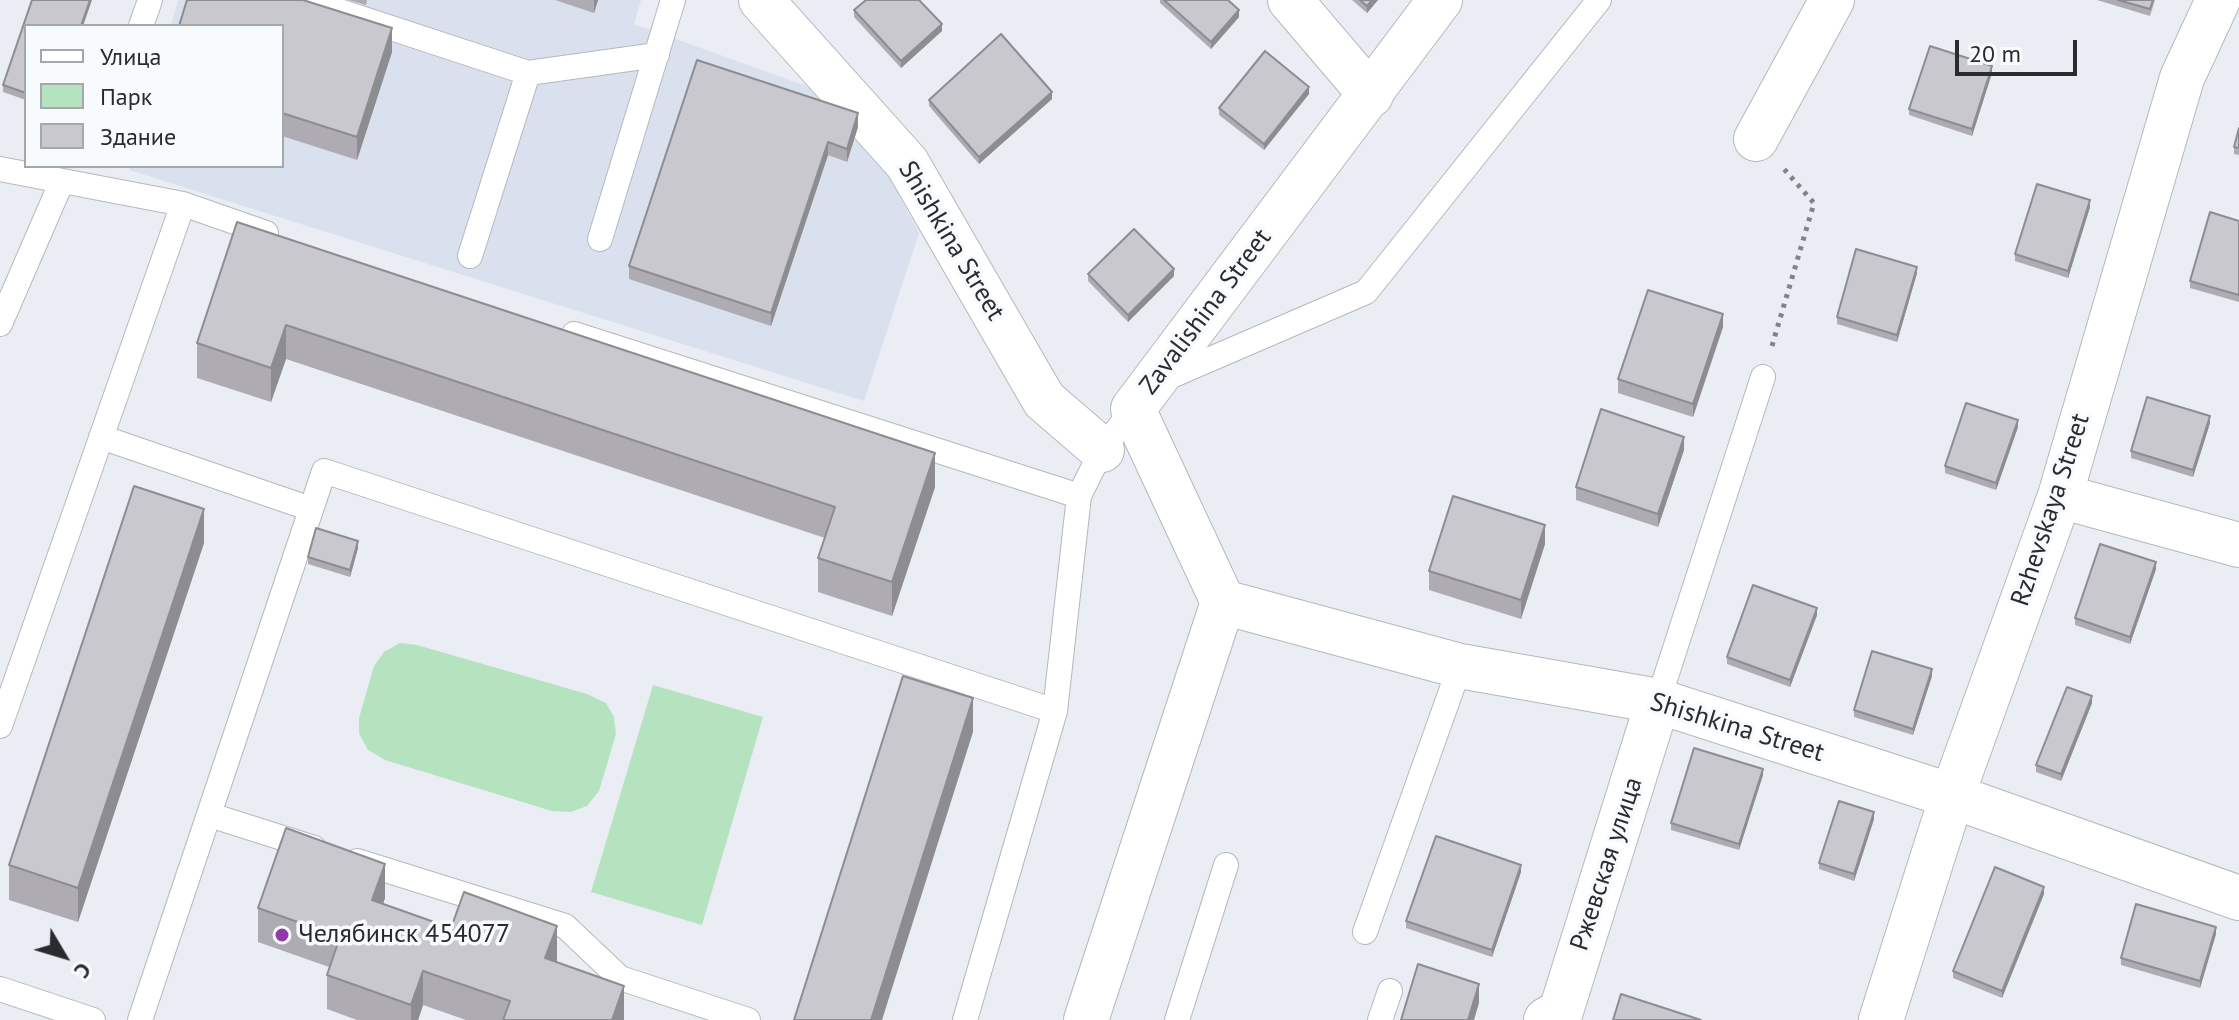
<!DOCTYPE html>
<meta charset="utf-8">
<style>
body{margin:0}
#map{position:relative;width:2239px;height:1020px;overflow:hidden;background:#eaedf3;font-family:"PT Sans",sans-serif}
canvas{display:block}
.legend{position:absolute;left:24px;top:24px;width:260px;height:144px;box-sizing:border-box;background:#f8fbfe;border:2px solid #a5a8aa;margin:0;padding:10px 14px;list-style:none;font-size:24px;color:#292b2d}
.legend li{display:flex;align-items:center;gap:16px;height:40px}
.legend b{width:40px;border:2px solid #a5a8aa}
.north{position:absolute;left:24px;top:916px;width:80px;height:80px;-webkit-text-stroke:6px #f8fbfe;paint-order:stroke;rotate:128deg;font-size:22px;font-weight:700;line-height:32px;text-align:center;color:#292b2d}
.north::after{content:'';display:block;margin:auto;width:28px;height:36px;background:#292b2d;clip-path:polygon(50% 0,100% 100%,50% 72%,0 100%)}
.scale{position:absolute;left:1955px;top:40px;width:122px;height:36px;box-sizing:border-box;border:4px solid #292b2d;border-top:0;padding-left:10px;font-size:24px;line-height:28px;white-space:nowrap;color:#292b2d;-webkit-text-stroke:6px #f8fbfe;paint-order:stroke}
</style>
<div id="map">
<canvas width="2239" height="1020"></canvas>
<ul class="legend">
<li><b style="height:10px;background:#fff"></b>Улица</li>
<li><b style="height:22px;background:#b6e3bf"></b>Парк</li>
<li><b style="height:22px;background:#cac8cf"></b>Здание</li>
</ul>
<div class="north">С</div>
<div class="scale">20 m</div>
</div>
<script>
const c = document.querySelector('canvas').getContext('2d');
c.lineJoin = 'round';
function fillPath(path, color) {
  c.fillStyle = color;
  c.fill(path, 'evenodd');
}
function toPath(rows) {
  const path = new Path2D();
  for (const r of rows) {
    path.moveTo(r[0], r[1]);
    for (let i = 2; i < r.length; i += 2) path.lineTo(r[i], r[i + 1]);
  }
  return path;
}
function strokePath(path, color, width, dash) {
  c.strokeStyle = color;
  c.lineWidth = width;
  c.lineCap = dash ? 'butt' : 'round';
  c.setLineDash(dash || []);
  c.stroke(path);
}
function label(font, color, halo, rows, align = 'center') {
  c.font = font + ' "PT Sans",sans-serif';
  c.lineWidth = 7;
  c.setLineDash([]);
  c.textBaseline = 'middle';
  c.strokeStyle = halo;
  c.fillStyle = color;
  for (const [text, x, y, turn = 0] of rows) {
    c.save();
    c.translate(x, y);
    c.rotate((+turn || 0) * Math.PI / 180);
    c.textAlign = isNaN(turn) ? turn : align;
    if (halo) c.strokeText(text, 0, 0);
    c.fillText(text, 0, 0);
    c.restore();
  }
}
fillPath(toPath([
 [178,0,641,0,634,24,848,101,919,233,864,401,129,170,130,166,282,166,282,26,171,26]
]), '#d9e1ee');
fillPath(toPath([
 [400,643,417,645,587,694,606,703,614,717,616,734,599,791,587,806,571,812,552,811,385,760,368,750,359,734,359,718,374,666,384,652],
 [653,685,763,717,702,925,591,892]
]), '#b6e3bf');
const service = toPath([
 [306,0,528,73,657,55],
 [141,26,150,0],
 [0,169,183,204,266,233],
 [600,239,673,0],
 [470,256,528,73],
 [0,324,62,181],
 [574,334,1079,496],
 [1162,380,1366,292,1599,0],
 [101,437,311,509],
 [1658,701,1763,377],
 [0,726,183,204],
 [210,815,314,848],
 [357,861,565,926,620,978,748,1020],
 [1365,932,1460,666],
 [0,989,93,1020],
 [140,1020,324,471,1055,711],
 [965,1020,1055,711,1079,496,1102,450,1133,409],
 [1177,1020,1226,865],
 [1380,1020,1390,991]
]);
const minor = toPath([
 [761,0,907,163,1044,400,1102,450],
 [1290,0,1371,95],
 [1756,139,1832,0],
 [2060,496,2239,545],
 [1223,602,1460,666,1658,701,1952,796,2239,898],
 [1086,1020,1223,602,1133,409,1440,0],
 [1546,1020,1561,1011,1658,701],
 [1881,1020,1952,796,2060,496,2182,78,2218,0]
]);
strokePath(service, '#b5b8be', 26);
strokePath(minor, '#b5b8be', 46);
strokePath(toPath([
 [1772,346,1814,203,1784,169]
]), '#808387', 5, [4, 6]);
strokePath(service, '#fff', 24);
strokePath(minor, '#fff', 44);
fillPath(toPath([
 [349,0,367,0,366,5],
 [555,0,598,0,594,13],
 [1160,0,1228,0,1239,17,1211,49,1160,3],
 [1352,0,1378,0,1367,13],
 [2097,0,2155,0,2150,16],
 [854,10,942,31,901,68,854,17],
 [26,26,26,100,3,92,3,85],
 [282,26,392,52,357,160,282,136],
 [697,60,858,127,847,162,828,155,771,326,629,279,629,266],
 [1992,73,1972,136,1909,115,1909,109],
 [1309,94,1264,150,1219,115,1219,108],
 [1052,99,979,164,929,106,929,100],
 [2239,128,2239,155,2234,154,2234,147],
 [2090,207,2068,278,2015,261,2015,254],
 [2239,221,2239,302,2190,288,2190,281],
 [237,222,935,487,892,616,818,592,818,558,825,538,286,359,271,402,197,378,197,343],
 [1917,273,1897,342,1837,324,1837,317],
 [1088,274,1174,276,1128,322,1088,281],
 [1723,327,1693,417,1618,393,1618,379],
 [2210,423,2193,477,2131,458,2131,451],
 [2018,427,1996,490,1945,473,1945,466],
 [1684,450,1658,527,1576,500,1576,487],
 [204,543,78,922,9,900,9,865],
 [1545,544,1521,619,1429,590,1429,571],
 [358,548,350,577,308,564,308,557],
 [2156,569,2130,644,2075,625,2075,618],
 [1817,615,1790,687,1727,664,1727,657],
 [1932,676,1913,735,1854,717,1854,710],
 [2092,703,2061,781,2036,772,2036,765],
 [1763,775,1739,850,1671,830,1671,823],
 [1874,819,1854,881,1819,869,1819,863],
 [1521,872,1492,957,1406,928,1406,921],
 [2044,894,2002,998,1953,978,1953,971],
 [385,898,383,904,451,928,557,960,556,962,624,1020,466,1020,423,1005,418,1020,357,1020,327,1009,327,975,329,967,258,942,258,908],
 [2216,934,2200,988,2121,965,2121,958]
]), '#aeacb2');
fillPath(toPath([
 [90,0,92,0,83,26,81,26],
 [594,0,598,0,594,13],
 [1372,0,1378,0,1367,13,1367,6],
 [1239,10,1239,17,1211,49,1211,42],
 [942,24,942,31,901,68,901,61],
 [392,28,392,52,357,160,357,137],
 [1992,66,1992,73,1972,136,1972,129],
 [1309,87,1309,94,1264,150,1264,144],
 [1052,92,1052,99,979,164,979,157],
 [858,113,858,127,847,162,847,149],
 [828,142,828,155,771,326,771,313],
 [2090,200,2090,207,2068,278,2068,271],
 [1917,267,1917,273,1897,342,1897,335],
 [1174,269,1174,276,1128,322,1128,315],
 [1723,314,1723,327,1693,417,1693,404],
 [286,325,286,359,271,402,271,368],
 [2210,416,2210,423,2193,477,2193,470],
 [2018,420,2018,427,1996,490,1996,483],
 [1684,437,1684,450,1658,527,1658,514],
 [935,453,935,487,892,616,892,582],
 [204,509,204,543,78,922,78,888],
 [1545,525,1545,544,1521,619,1521,600],
 [358,541,358,548,350,577,350,570],
 [2156,562,2156,569,2130,644,2130,637],
 [1817,608,1817,615,1790,687,1790,680],
 [1932,669,1932,676,1913,735,1913,729],
 [2092,696,2092,703,2061,781,2061,774],
 [973,698,973,732,882,1020,871,1020],
 [1763,769,1763,775,1739,850,1739,844],
 [1874,812,1874,819,1854,881,1854,874],
 [385,864,385,898,372,934,372,900],
 [1521,865,1521,872,1492,957,1492,950],
 [2044,887,2044,894,2002,998,2002,991],
 [557,926,557,960,545,992,545,958],
 [2216,927,2216,934,2200,988,2200,981],
 [423,971,423,1005,418,1020,411,1020,411,1005],
 [1479,984,1479,1003,1474,1020,1468,1020],
 [624,986,624,1020,612,1020]
]), '#8d8c91');
const building = toPath([
 [32,0,90,0,81,26,26,26,26,93,3,85,32,0],
 [187,0,303,0,392,28,357,137,282,113,282,26,179,26,187,0],
 [866,0,919,0,942,24,901,61,854,10,866,0],
 [1164,0,1228,0,1239,10,1211,42,1164,0],
 [1360,0,1372,0,1367,6,1360,0],
 [2118,0,2153,0,2150,9,2118,0],
 [1001,34,1052,92,979,157,929,100,1001,34],
 [1930,46,1992,66,1972,129,1909,109,1930,46],
 [1265,51,1309,87,1264,144,1219,108,1265,51],
 [697,60,858,113,847,149,828,142,771,313,629,266,697,60],
 [2239,128,2239,148,2234,147,2239,128],
 [2037,184,2090,200,2068,271,2015,254,2037,184],
 [2210,212,2239,221,2239,295,2190,281,2210,212],
 [237,222,935,453,892,582,818,558,835,507,286,325,271,368,197,343,237,222],
 [1134,229,1174,269,1128,315,1088,274,1134,229],
 [1856,249,1917,267,1897,335,1837,317,1856,249],
 [1648,290,1723,314,1693,404,1618,379,1648,290],
 [2147,397,2210,416,2193,470,2131,451,2147,397],
 [1966,403,2018,420,1996,483,1945,466,1966,403],
 [1601,409,1684,437,1658,514,1576,487,1601,409],
 [134,486,204,509,78,888,9,865,134,486],
 [1453,496,1545,525,1521,600,1429,571,1453,496],
 [316,528,358,541,350,570,308,557,316,528],
 [2100,544,2156,562,2130,637,2075,618,2100,544],
 [1753,585,1817,608,1790,680,1727,657,1753,585],
 [1872,651,1932,669,1913,729,1854,710,1872,651],
 [903,676,973,698,871,1020,794,1020,903,676],
 [2067,687,2092,696,2061,774,2036,765,2067,687],
 [1694,748,1763,769,1739,844,1671,823,1694,748],
 [1839,801,1874,812,1854,874,1819,863,1839,801],
 [286,828,385,864,372,900,451,928,464,892,557,926,545,958,624,986,612,1020,503,1020,510,1001,423,971,411,1005,327,975,340,937,258,908,286,828],
 [1436,836,1521,865,1492,950,1406,921,1436,836],
 [1995,867,2044,887,2002,991,1953,971,1995,867],
 [2136,904,2216,927,2200,981,2121,958,2136,904],
 [1418,964,1479,984,1468,1020,1401,1020,1418,964],
 [1621,994,1701,1020,1613,1020,1621,994]
]);
fillPath(building, '#cac8cf');
strokePath(building, '#8d8c91', 2);
for (const [x, y, r, color] of [
 [282,935,8,"#933aa6"]
]) {
  const dot = new Path2D();
  dot.arc(x, y, r, 0, 2 * Math.PI);
  c.fillStyle = color;
  c.fill(dot);
  strokePath(dot, '#f8fbfe', 3);
}
label('26px', '#292b2d', '#f8fbfe', [
 ["Shishkina Street",951,241,59],
 ["Zavalishina Street",1206,312,-53],
 ["Rzhevskaya Street",2051,510,-72],
 ["Shishkina Street",1737,728,17],
 ["Ржевская улица",1607,864,-72]
]);
label('26px', '#292b2d', '#f8fbfe', [
 ["Челябинск 454077",298,935]
], 'left');
</script>
